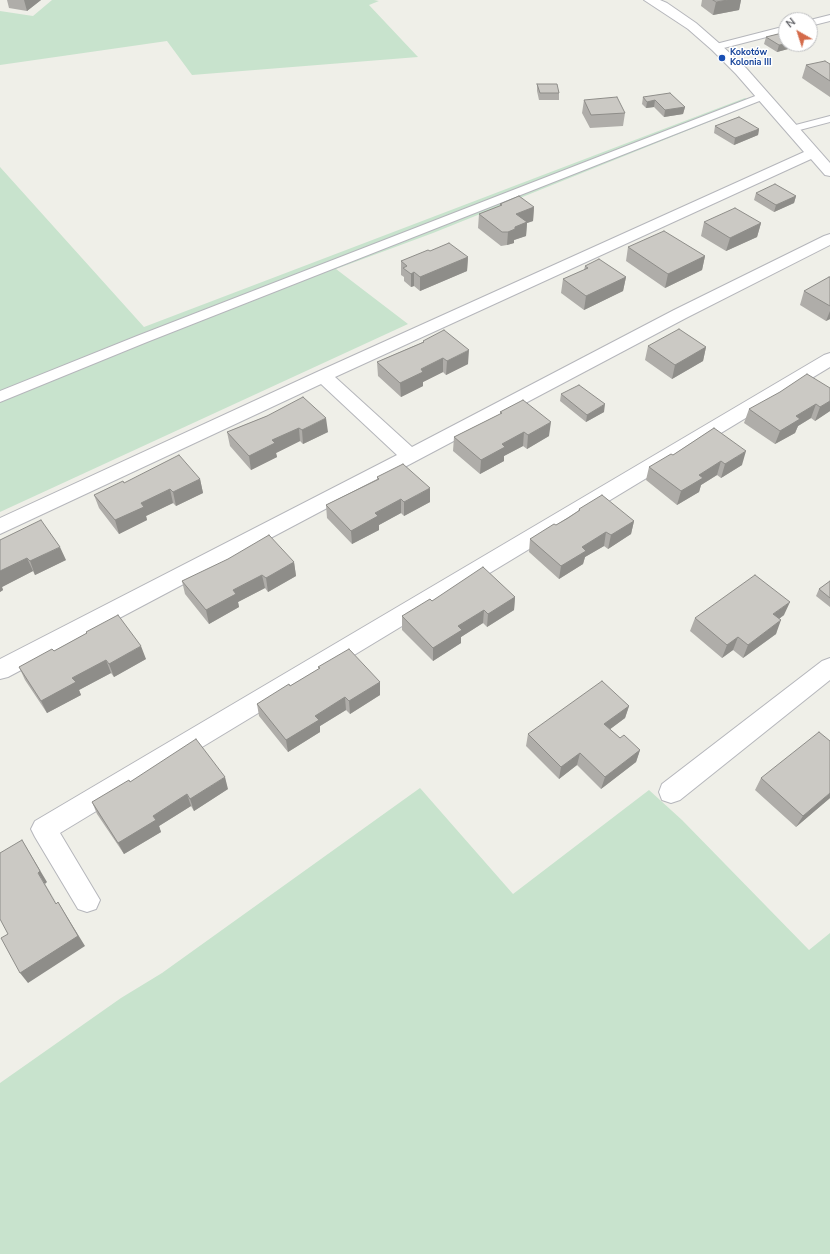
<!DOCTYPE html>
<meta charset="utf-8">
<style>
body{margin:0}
#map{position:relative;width:830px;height:1254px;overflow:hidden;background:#efefe8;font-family:"Nunito Sans",sans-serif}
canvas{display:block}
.north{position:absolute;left:778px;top:12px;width:40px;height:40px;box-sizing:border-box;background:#fff;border:1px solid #bfc0c2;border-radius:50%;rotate:321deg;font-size:11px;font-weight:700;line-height:16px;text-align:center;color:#606166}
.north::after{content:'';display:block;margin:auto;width:14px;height:18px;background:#d46b4a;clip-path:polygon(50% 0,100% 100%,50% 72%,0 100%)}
</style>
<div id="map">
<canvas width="830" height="1254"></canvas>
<div class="north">N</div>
</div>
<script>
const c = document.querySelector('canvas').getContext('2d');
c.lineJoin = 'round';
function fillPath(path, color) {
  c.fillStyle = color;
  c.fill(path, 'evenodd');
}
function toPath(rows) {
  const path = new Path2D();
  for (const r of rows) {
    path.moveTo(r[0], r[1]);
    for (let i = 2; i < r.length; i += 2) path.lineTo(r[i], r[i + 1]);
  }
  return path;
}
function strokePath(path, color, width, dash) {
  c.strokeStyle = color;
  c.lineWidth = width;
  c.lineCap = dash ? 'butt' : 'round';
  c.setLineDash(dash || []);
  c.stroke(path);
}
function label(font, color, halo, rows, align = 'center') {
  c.font = font + ' "Nunito Sans",sans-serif';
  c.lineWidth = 3;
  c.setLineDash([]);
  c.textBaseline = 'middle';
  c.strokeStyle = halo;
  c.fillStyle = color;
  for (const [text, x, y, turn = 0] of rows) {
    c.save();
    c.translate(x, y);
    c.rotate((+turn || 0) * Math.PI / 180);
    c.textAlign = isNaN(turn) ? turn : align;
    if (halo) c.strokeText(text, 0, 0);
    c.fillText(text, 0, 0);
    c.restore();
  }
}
fillPath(toPath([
 [52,0,374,0,379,1,369,5,418,57,192,75,167,41,0,65,0,11,33,16],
 [745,98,756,103,433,233,336,269,408,324,0,512,0,167,144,327],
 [420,788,513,894,649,790,682,820,809,950,830,933,830,1254,0,1254,0,1083,121,998,162,973]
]), '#c8e3cd');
const service = toPath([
 [830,15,830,21,810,26,810,20,830,15],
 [786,26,786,32,716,50,711,47,712,45,786,26],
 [763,93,767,94,769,96,767,98,147,342,0,402,0,391,137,336,763,93],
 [830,116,830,122,792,132,788,131,786,129,788,127,830,116]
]);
const minor = toPath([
 [644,0,660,0,667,3,696,23,720,44,746,68,830,163,830,176,825,175,811,159,335,377,412,447,674,310,824,236,830,234,830,245,686,318,8,677,0,679,0,659,397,455,321,384,0,534,0,518,317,372,804,152,736,74,712,50,688,29,644,0],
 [830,353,830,367,60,833,100,900,96,909,87,912,78,909,35,837,31,829,35,821,824,355,830,353],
 [830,658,830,680,680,800,671,803,662,800,659,792,662,784,822,661,830,658]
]);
strokePath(service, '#b5b6bb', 2);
strokePath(minor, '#b5b6bb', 2);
fillPath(service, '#fff');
fillPath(minor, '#fff');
fillPath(toPath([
 [7,0,41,0,27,11,9,8],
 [702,0,741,0,739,10,713,15,701,6],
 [766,37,799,46,777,52,764,44],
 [830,64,830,97,802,78,806,65],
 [537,84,559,93,559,100,539,100,537,91],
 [643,97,685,107,683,114,664,117,654,107,646,108,642,104],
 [584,100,625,113,623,126,590,128,582,113],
 [715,126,759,129,758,135,734,145,714,133],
 [756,193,796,196,794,203,774,212,754,200],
 [500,204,534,207,533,221,527,223,526,236,514,240,514,243,507,245,501,246,478,228,479,214,500,206],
 [704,222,761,223,757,237,726,251,701,236],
 [628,247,705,256,702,270,665,288,626,261],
 [430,251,468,257,467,271,420,291,414,286,411,287,404,281,404,277,401,275,401,261],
 [585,266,626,277,623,291,584,310,561,293,563,279,584,270],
 [830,277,830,319,826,321,800,305,804,291],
 [423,341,468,364,446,375,443,372,423,382,423,386,401,397,378,376,377,362,423,342],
 [648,346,706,347,703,361,672,379,645,360],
 [830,388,830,411,815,421,811,418,798,426,795,433,775,444,744,423,749,409],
 [561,394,604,412,586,422,560,401],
 [500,412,549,436,527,449,523,446,504,456,504,461,480,474,453,451,454,437,500,414],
 [267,416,328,432,303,444,300,441,276,453,277,457,251,470,230,446,227,432],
 [714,428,742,465,721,478,717,475,701,485,699,492,677,505,646,480,649,467,673,455],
 [377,477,430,502,404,516,401,513,379,525,379,530,352,544,327,518,326,505,377,479],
 [200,479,203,493,176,506,173,503,146,516,147,520,119,534,99,508,94,495,124,483],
 [579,509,634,521,631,534,608,549,604,546,585,557,583,564,559,579,529,552,530,539,556,525,578,511],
 [0,540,66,560,35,575,33,571,2,587,3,590,0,592],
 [294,562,296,576,268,592,265,588,238,602,239,607,209,624,185,594,182,581],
 [830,581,830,607,816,596,819,589],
 [515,597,514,610,487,627,483,623,461,637,461,643,433,661,402,630,402,616,432,601],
 [784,615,779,619,776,634,743,658,733,650,722,658,690,631,695,618],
 [86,632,146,659,114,677,111,673,79,690,81,695,47,713,25,680,19,667,54,651,87,633],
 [318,667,380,682,380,695,350,714,346,710,320,726,320,732,288,752,259,716,257,704,290,686,319,669],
 [629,706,625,718,610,729,620,738,640,750,636,762,601,789,577,765,559,779,526,746,528,734],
 [761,778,830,798,796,827,755,790],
 [130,782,228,789,194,811,191,806,159,826,161,832,124,854,97,814,92,802]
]), '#afada9');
fillPath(toPath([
 [24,0,41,0,27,11],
 [728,0,741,0,739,10,713,15,716,2],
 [786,44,799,44,799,46,777,52,779,45],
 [655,100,654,107,646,108,647,102],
 [685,107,683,114,664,117,665,110],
 [759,129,758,135,734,145,735,138],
 [796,196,794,203,774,212,776,205],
 [534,207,533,221,527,223,526,236,514,240,514,243,507,245,508,232,516,214],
 [761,223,757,237,726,251,730,238],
 [705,256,702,270,665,288,668,274],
 [468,257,467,271,420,291,420,277],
 [414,272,414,286,411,287,411,274],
 [626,277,623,291,584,310,586,296],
 [830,311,830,319,826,321],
 [706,347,703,361,672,379,675,365],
 [469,350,468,364,446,375,447,361],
 [443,358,443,372,423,382,423,386,401,397,400,383,421,369],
 [830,401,830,411,815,421,820,407],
 [605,404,604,412,586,422,587,415],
 [816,404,811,418,798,426,795,433,775,444,780,431,796,416],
 [326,418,328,432,303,444,302,430],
 [551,422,549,436,527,449,528,435],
 [299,428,300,441,276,453,277,457,251,470,249,456,272,440],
 [524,432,523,446,504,456,504,461,480,474,481,460,502,444],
 [746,451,742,465,721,478,725,464],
 [721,461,717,475,701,485,699,492,677,505,681,491,699,475],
 [200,479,203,493,176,506,173,492],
 [430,488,430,502,404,516,404,502],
 [170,489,173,503,146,516,147,520,119,534,115,520,141,503],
 [401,499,401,513,379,525,379,530,352,544,351,531,375,513],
 [634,521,631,534,608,549,611,535],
 [606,532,604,546,585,557,583,564,559,579,561,566,582,547],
 [60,547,66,560,35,575,30,561],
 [27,558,33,571,2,587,3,590,0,592,0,571],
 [294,562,296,576,268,592,266,578],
 [262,575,265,588,238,602,239,607,209,624,206,610,233,590],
 [515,597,514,610,487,627,488,614],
 [790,602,784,615,768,627,773,614],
 [484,610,483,623,461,637,461,643,433,661,433,648,458,626],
 [781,620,776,634,743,658,748,645],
 [738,637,733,650,722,658,727,645],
 [141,646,146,659,114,677,109,664],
 [106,660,111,673,79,690,81,695,47,713,41,701,72,678],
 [380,682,380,695,350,714,349,701],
 [345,697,346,710,320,726,320,732,288,752,286,740,315,716],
 [629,706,625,718,601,736,604,724],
 [640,750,636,762,601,789,605,777],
 [580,753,577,765,559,779,561,767],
 [225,777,228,789,194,811,190,799],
 [830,793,830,798,796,827,803,816],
 [187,794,191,806,159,826,161,832,124,854,118,843,153,816],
 [22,840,47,882,45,884,63,914,38,873],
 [58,902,85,946,28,983,20,973]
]), '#8e8d89');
const building = toPath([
 [713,0,728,0,716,2,713,0],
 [786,32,786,44,779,45,766,37,786,32],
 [825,61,830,64,830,81,806,65,825,61],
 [537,84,557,84,559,93,540,93,537,84],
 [670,93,685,107,665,110,655,100,647,102,643,97,670,93],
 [617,97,625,113,591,115,584,100,617,97],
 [739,117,759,129,735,138,715,126,739,117],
 [775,184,796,196,776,205,756,193,775,184],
 [519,196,534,207,516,214,527,222,515,227,515,229,508,232,502,232,479,214,502,205,500,204,519,196],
 [735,208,761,223,730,238,704,222,735,208],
 [664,231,705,256,668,274,628,247,664,231],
 [449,243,468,257,420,277,414,272,411,274,403,268,407,266,401,261,428,250,430,251,449,243],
 [599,259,626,277,586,296,563,279,588,268,585,266,599,259],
 [829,277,830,277,830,306,804,291,829,277],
 [679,329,706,347,675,365,648,346,679,329],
 [444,330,469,350,447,361,443,358,421,369,423,372,400,383,377,362,424,342,423,341,444,330],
 [807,374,830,388,830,401,820,407,816,404,796,416,800,419,780,431,749,409,780,392,807,374],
 [579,385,605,404,587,415,561,394,579,385],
 [303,397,326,418,302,430,299,428,272,440,275,443,249,456,227,432,267,416,303,397],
 [523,400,551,422,528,435,524,432,502,444,505,447,481,460,454,437,502,413,500,412,523,400],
 [714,428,746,451,725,464,721,461,699,475,703,478,681,491,649,467,671,454,673,455,714,428],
 [179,455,200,479,173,492,170,489,141,503,144,507,115,520,94,495,123,481,124,483,179,455],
 [403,464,430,488,404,502,401,499,375,513,378,516,351,531,326,505,379,479,377,477,403,464],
 [602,495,634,521,611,535,606,532,582,547,586,551,561,566,530,539,554,524,556,525,568,518,580,510,579,509,602,495],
 [41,520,60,547,30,561,27,558,0,571,0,540,41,520],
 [269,535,294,562,266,578,262,575,233,590,236,594,206,610,182,581,228,559,269,535],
 [483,567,515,597,488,614,484,610,458,626,462,630,433,648,402,616,430,599,432,601,483,567],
 [755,575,790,602,773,614,781,620,748,645,738,637,727,645,695,618,755,575],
 [830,581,830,598,819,589,830,581],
 [118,615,141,646,109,664,106,660,72,678,76,682,41,701,19,667,52,649,54,651,87,633,86,632,118,615],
 [349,649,380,682,349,701,345,697,315,716,319,720,286,740,257,704,289,684,290,686,320,668,318,667,349,649],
 [602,681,629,706,604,724,620,738,624,735,640,750,605,777,580,753,561,767,528,734,602,681],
 [819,732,830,741,830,793,803,816,761,778,819,732],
 [196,739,225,777,190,799,187,794,153,816,156,820,118,843,92,802,129,780,130,782,196,739],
 [22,840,40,871,38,873,56,904,58,902,78,936,20,973,1,938,8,934,0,919,0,853,22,840]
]);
fillPath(building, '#cbc9c4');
strokePath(building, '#8e8d89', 1);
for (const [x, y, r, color] of [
 [722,58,4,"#1a4fb4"]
]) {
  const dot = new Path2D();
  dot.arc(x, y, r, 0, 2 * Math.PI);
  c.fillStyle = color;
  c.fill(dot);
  strokePath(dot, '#fff', 1.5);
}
label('bold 9px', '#164399', '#fff', [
 ["Kokotów",730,53],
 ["Kolonia III",730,63]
], 'left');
</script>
